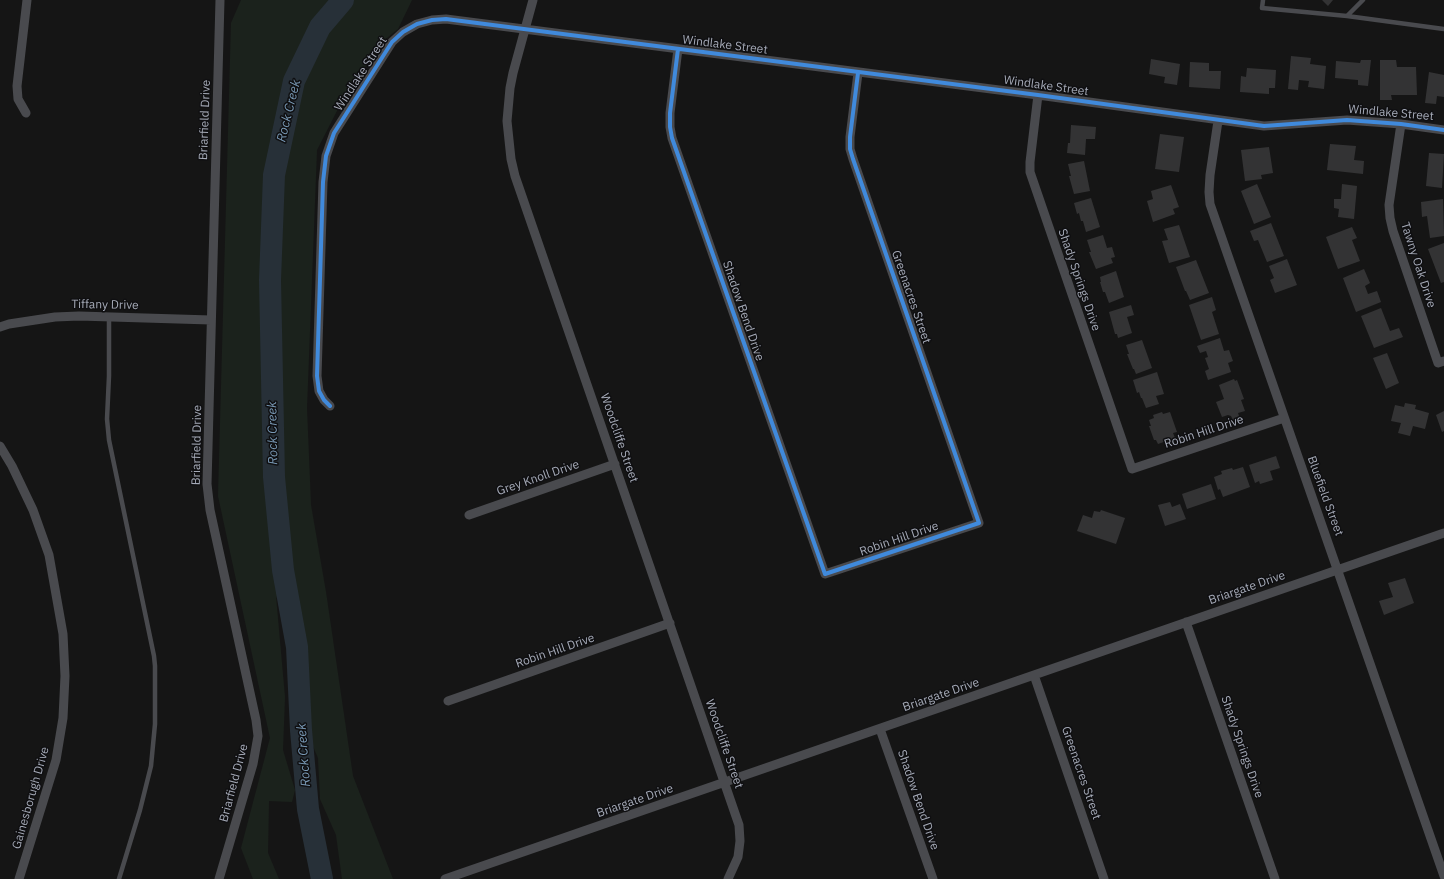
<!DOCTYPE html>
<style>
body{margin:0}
canvas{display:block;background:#151515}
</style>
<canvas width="1444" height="879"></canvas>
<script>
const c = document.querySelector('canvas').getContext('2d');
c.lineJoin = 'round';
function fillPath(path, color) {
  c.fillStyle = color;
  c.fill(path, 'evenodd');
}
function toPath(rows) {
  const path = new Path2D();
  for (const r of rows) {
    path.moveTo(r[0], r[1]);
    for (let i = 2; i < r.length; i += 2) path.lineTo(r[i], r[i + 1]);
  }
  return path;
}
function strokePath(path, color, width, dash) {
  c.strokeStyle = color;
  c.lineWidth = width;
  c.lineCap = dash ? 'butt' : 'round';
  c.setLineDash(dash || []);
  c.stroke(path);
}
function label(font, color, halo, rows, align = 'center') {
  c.font = font + ' "IBM Plex Sans",sans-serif';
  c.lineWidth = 3;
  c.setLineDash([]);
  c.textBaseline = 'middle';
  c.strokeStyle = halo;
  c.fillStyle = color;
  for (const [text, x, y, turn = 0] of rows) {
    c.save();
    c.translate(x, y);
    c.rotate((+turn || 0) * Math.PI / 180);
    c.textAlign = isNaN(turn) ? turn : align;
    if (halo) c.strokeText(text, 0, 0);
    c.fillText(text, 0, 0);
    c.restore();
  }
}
fillPath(toPath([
 [241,0,412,0,398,29,382,42,341,103,317,150,307,408,311,505,326,592,353,776,393,879,342,879,336,835,320,799,318,758,309,737,300,656,276,596,285,697,283,750,295,790,292,802,269,801,268,853,279,879,253,879,241,848,270,738,218,496,231,23]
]), '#1b221c');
strokePath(toPath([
 [322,879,308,809,301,730,297,647,283,570,274,477,270,280,274,175,294,81,320,27,343,0]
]), '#273038', 22);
fillPath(toPath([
 [1322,0,1333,0,1328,6],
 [1291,56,1311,58,1310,64,1326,66,1324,89,1308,87,1309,81,1299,80,1298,90,1288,89],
 [1151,59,1180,64,1177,85,1164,83,1165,77,1149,74],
 [1361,60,1371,60,1368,86,1358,85,1358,80,1335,78,1336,61,1360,63],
 [1380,60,1396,60,1397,67,1416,67,1417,95,1391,95,1392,100,1380,100],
 [1190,62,1209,63,1209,71,1221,71,1220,89,1189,87],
 [1247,68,1276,70,1275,88,1269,88,1269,94,1240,92,1241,76,1246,77],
 [1429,72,1444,75,1444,97,1437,96,1436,104,1425,103],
 [1071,125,1096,127,1095,139,1086,139,1085,155,1067,153,1068,143,1070,143],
 [1160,134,1184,137,1179,172,1155,169],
 [1330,144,1356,146,1354,160,1364,161,1363,174,1327,170],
 [1269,147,1273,173,1261,175,1262,179,1245,181,1241,150],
 [1429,153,1444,154,1442,188,1426,186],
 [1084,161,1090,191,1074,194,1069,176,1071,176,1068,164],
 [1257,184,1271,217,1254,224,1241,191],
 [1342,184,1357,186,1354,219,1338,217,1339,209,1334,208,1334,199,1341,199],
 [1171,185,1179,207,1173,209,1175,214,1153,222,1147,201,1153,199,1151,191],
 [1091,198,1100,227,1086,232,1083,221,1081,221,1079,213,1077,214,1074,203],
 [1443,199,1444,236,1430,238,1427,216,1422,217,1421,202],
 [1271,223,1284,256,1267,262,1258,240,1254,241,1250,231],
 [1179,225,1190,257,1169,263,1162,241,1168,240,1164,229],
 [1352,227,1357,238,1352,240,1360,261,1338,269,1326,237],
 [1103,235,1107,248,1112,247,1115,257,1111,258,1113,263,1096,269,1089,252,1091,252,1087,240],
 [1444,243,1444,282,1441,283,1428,249],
 [1287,259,1297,285,1275,293,1270,280,1274,278,1269,266],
 [1196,260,1209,293,1190,300,1186,291,1185,291,1176,267],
 [1364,269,1370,283,1365,286,1368,294,1377,291,1381,302,1356,312,1343,278],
 [1116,271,1124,297,1109,303,1105,292,1103,292,1100,282,1101,282,1100,277],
 [1212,297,1216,310,1212,312,1219,334,1201,340,1189,305],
 [1131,305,1134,315,1127,317,1132,333,1118,338,1117,334,1115,334,1109,312],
 [1381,308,1390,331,1399,328,1403,337,1374,348,1361,316],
 [1220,338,1224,351,1229,350,1233,361,1228,363,1231,372,1208,380,1205,371,1209,369,1205,358,1208,357,1206,351,1200,353,1197,346],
 [1142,340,1152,368,1136,374,1134,369,1133,369,1127,354,1129,354,1126,345],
 [1387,353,1399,383,1386,389,1373,358],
 [1157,372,1164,394,1156,396,1159,404,1146,408,1142,398,1141,398,1139,392,1137,393,1133,380],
 [1234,379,1235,381,1237,380,1244,399,1241,400,1245,411,1238,413,1240,419,1234,422,1231,416,1228,415,1222,417,1216,402,1224,399,1219,385],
 [1405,403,1416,405,1415,409,1429,413,1425,429,1413,426,1410,436,1398,433,1401,423,1391,421,1395,405,1404,407],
 [1444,411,1444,431,1442,432,1436,415],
 [1162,412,1163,414,1170,412,1177,432,1173,433,1175,438,1158,444,1156,440,1154,440,1149,426,1151,426,1149,420,1154,418,1153,415],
 [1276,456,1280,468,1270,471,1273,480,1260,484,1259,481,1255,483,1249,465],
 [1243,467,1250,487,1223,497,1220,489,1218,490,1214,477,1222,474,1221,471,1232,468,1233,470],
 [1211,484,1216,499,1187,509,1182,494],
 [1170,502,1172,507,1180,504,1186,519,1165,526,1158,505],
 [1101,510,1125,518,1116,544,1077,531,1083,515,1092,518,1094,511,1100,512],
 [1405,578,1414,603,1384,615,1379,601,1393,597,1388,583]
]), '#333334');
strokePath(toPath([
 [1263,0,1262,8,1347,16],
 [1363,0,1347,16,1444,29],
 [109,317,109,376,107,419,109,440,154,656,155,666,155,724,151,766,140,810,119,879]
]), '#494a4e', 4.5);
strokePath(toPath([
 [533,0,513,73,510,88,507,121,511,159,515,176,739,825,740,841,738,857,728,879],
 [678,49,670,113,670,127,672,138,825,574,979,523,853,159,850,149,850,137,858,73],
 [1038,95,1030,162,1030,172,1132,469,1284,418],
 [26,113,18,99,17,86,27,0],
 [1218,121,1210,175,1209,192,1210,204,1444,876],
 [1401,124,1389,205,1390,218,1393,231,1438,363,1444,361],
 [0,327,9,324,55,317,79,316,211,320],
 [330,406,324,400,319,391,317,376,323,182,326,156,334,133,392,42,403,32,417,24,432,20,446,19,1038,95,1264,126,1347,120,1401,124,1444,130],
 [0,446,12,466,33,510,49,555,63,634,65,676,63,718,56,760,19,879],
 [469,515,615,464],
 [1186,622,1275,879],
 [1034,675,1104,879],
 [448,701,670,623],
 [880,729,933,879],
 [219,879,253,764,258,736,256,720,210,510,207,484,220,0],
 [445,879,1444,533]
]), '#494a4e', 9);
strokePath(toPath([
 [678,49,670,113,670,127,672,138,825,574,979,523,853,159,850,149,850,137,858,73],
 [330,406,324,400,319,391,317,376,323,182,326,156,334,133,392,42,403,32,417,24,432,20,446,19,1038,95,1264,126,1347,120,1401,124,1444,130]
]), '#408adc', 4);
label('12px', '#a5aab7', '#0f0f11', [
 ["Windlake Street",725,45,7],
 ["Windlake Street",361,74,-57],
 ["Windlake Street",1046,86,8],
 ["Windlake Street",1391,113,5],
 ["Briarfield Drive",205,120,-88],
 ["Tawny Oak Drive",1418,265,72],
 ["Shady Springs Drive",1079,280,71],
 ["Greenacres Street",911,297,71],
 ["Tiffany Drive",105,305,1],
 ["Shadow Bend Drive",743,311,71],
 ["Robin Hill Drive",1204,432,-18],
 ["Woodcliffe Street",619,438,71],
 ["Briarfield Drive",197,445,-89],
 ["Grey Knoll Drive",538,478,-19],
 ["Bluefield Street",1325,496,70],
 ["Robin Hill Drive",899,539,-19],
 ["Briargate Drive",1247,588,-19],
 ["Robin Hill Drive",555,651,-19],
 ["Briargate Drive",941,695,-19],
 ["Woodcliffe Street",724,744,71],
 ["Shady Springs Drive",1242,747,71],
 ["Greenacres Street",1081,773,71],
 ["Briarfield Drive",234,783,-75],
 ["Gainesborugh Drive",31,798,-74],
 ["Shadow Bend Drive",918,800,71],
 ["Briargate Drive",635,801,-19]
]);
label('italic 13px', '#7999b5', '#0f0f11', [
 ["Rock Creek",289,111,-76],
 ["Rock Creek",273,433,-91],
 ["Rock Creek",304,755,-94]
]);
</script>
